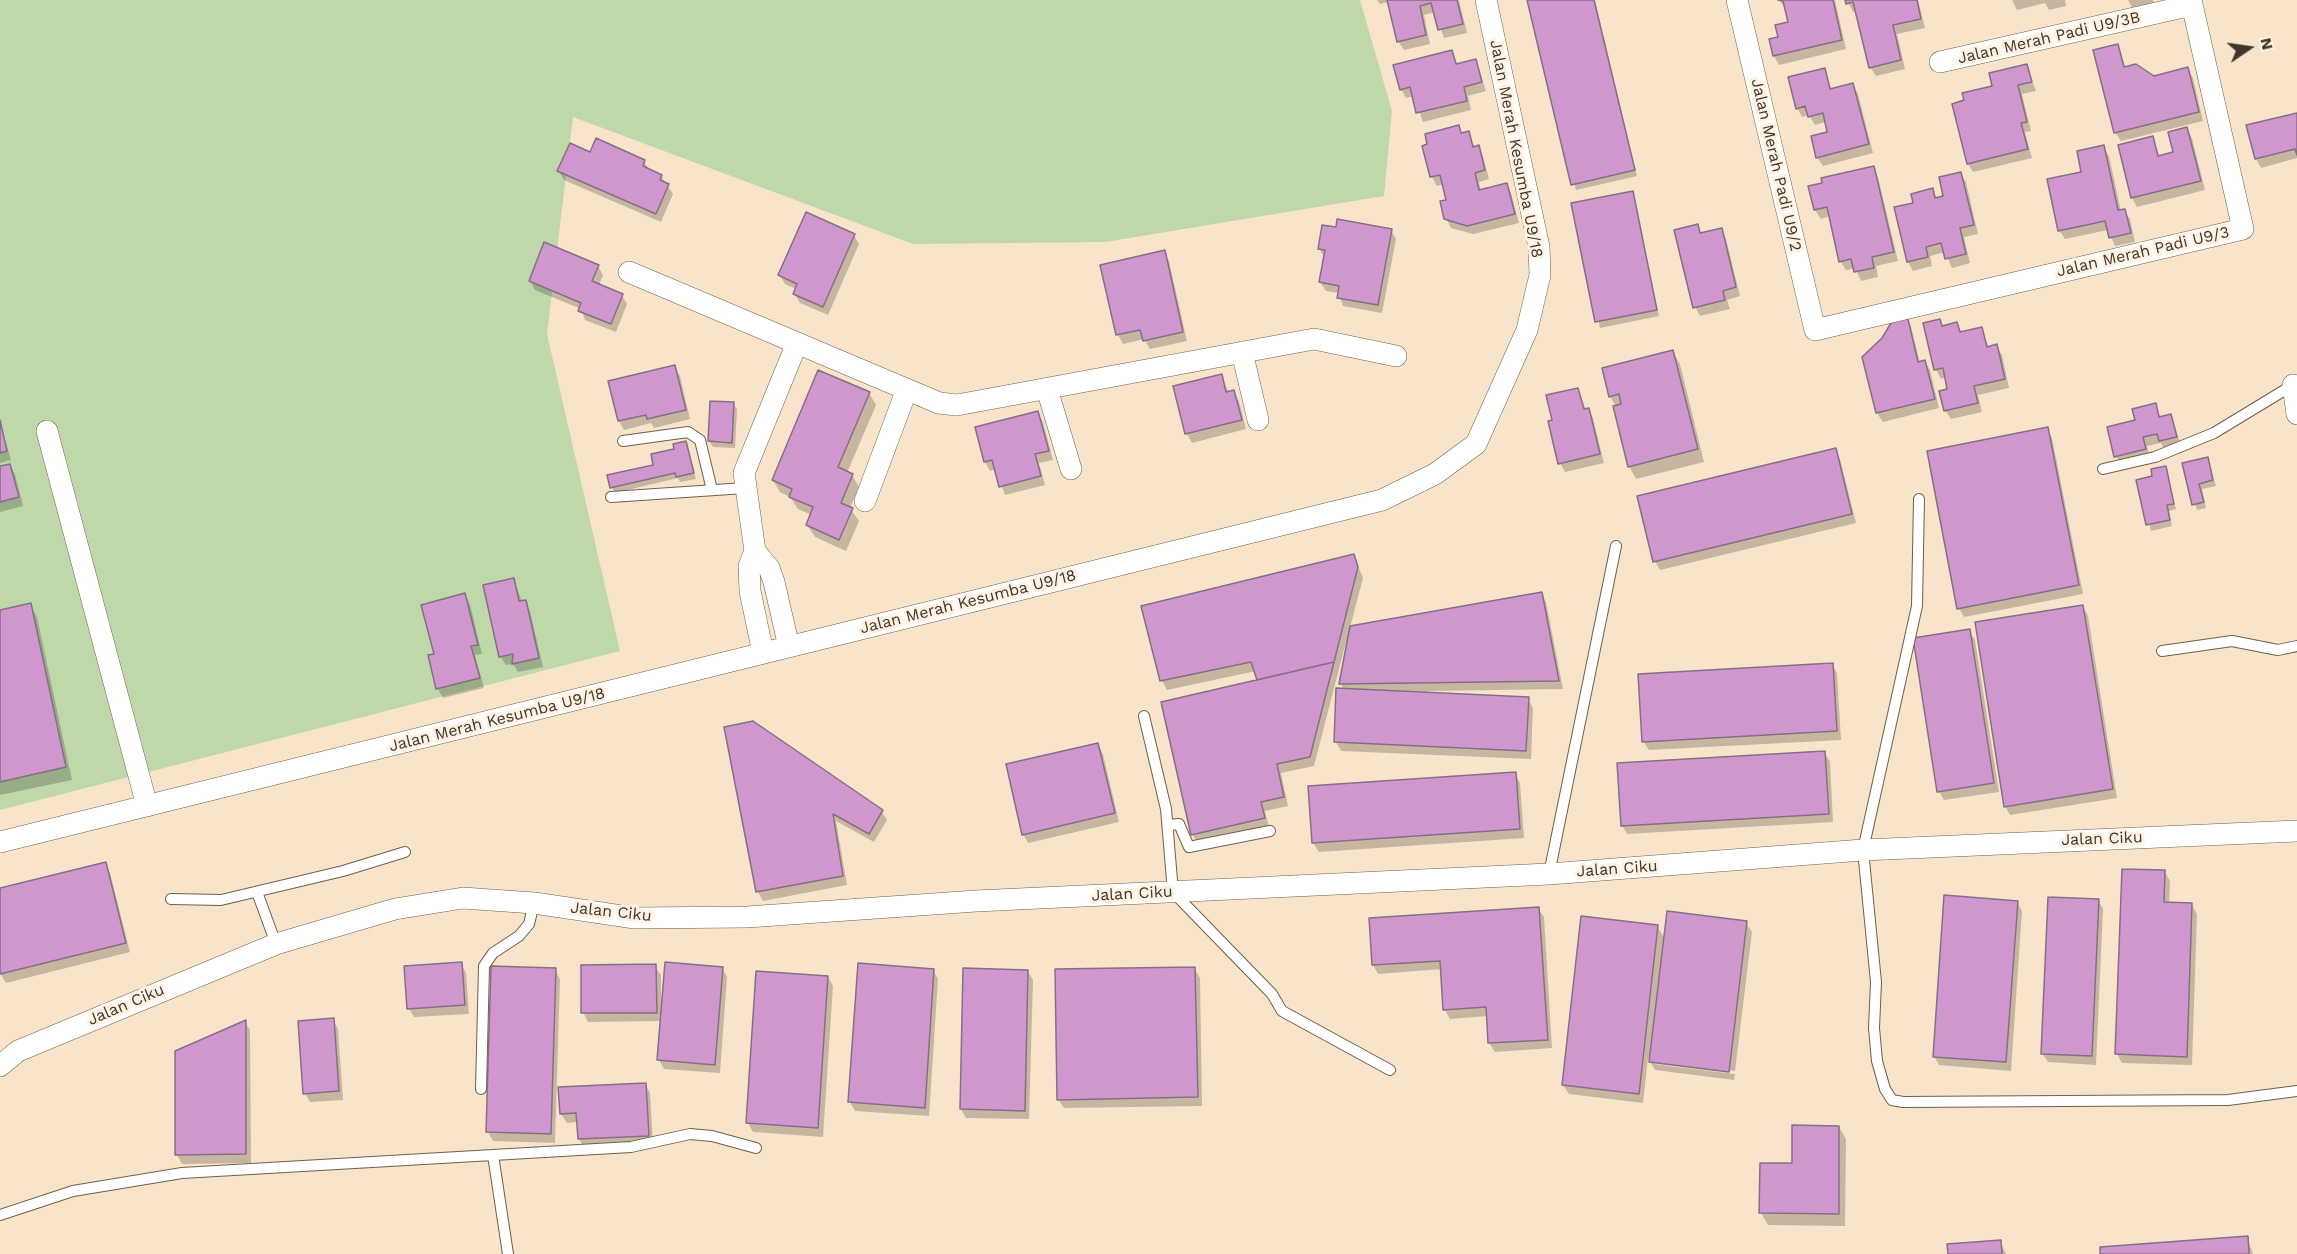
<!DOCTYPE html>
<style>
body{margin:0}
#map{position:relative;width:2297px;height:1254px;overflow:hidden;background:#f8e4ca;font-family:"Work Sans",sans-serif}
canvas{display:block}
.north{position:absolute;left:2219px;top:18px;width:60px;height:60px;-webkit-text-stroke:4px #fff2e3;paint-order:stroke;rotate:77deg;font-size:16px;font-weight:700;line-height:24px;text-align:center;color:#3e362c}
.north::after{content:'';display:block;margin:auto;width:21px;height:27px;background:#3e362c;clip-path:polygon(50% 0,100% 100%,50% 72%,0 100%)}
</style>
<div id="map">
<canvas width="2297" height="1254"></canvas>
<div class="north">N</div>
</div>
<script>
const c = document.querySelector('canvas').getContext('2d');
c.lineJoin = 'round';
function fillPath(path, color) {
  c.fillStyle = color;
  c.fill(path, 'evenodd');
}
function toPath(rows) {
  const path = new Path2D();
  for (const r of rows) {
    path.moveTo(r[0], r[1]);
    for (let i = 2; i < r.length; i += 2) path.lineTo(r[i], r[i + 1]);
  }
  return path;
}
function strokePath(path, color, width, dash) {
  c.strokeStyle = color;
  c.lineWidth = width;
  c.lineCap = dash ? 'butt' : 'round';
  c.setLineDash(dash || []);
  c.stroke(path);
}
function label(font, color, halo, rows, align = 'center') {
  c.font = font + ' "Work Sans",sans-serif';
  c.lineWidth = 6;
  c.setLineDash([]);
  c.textBaseline = 'middle';
  c.strokeStyle = halo;
  c.fillStyle = color;
  for (const [text, x, y, turn = 0] of rows) {
    c.save();
    c.translate(x, y);
    c.rotate((+turn || 0) * Math.PI / 180);
    c.textAlign = isNaN(turn) ? turn : align;
    if (halo) c.strokeText(text, 0, 0);
    c.fillText(text, 0, 0);
    c.restore();
  }
}
fillPath(toPath([
 [0,0,1360,0,1392,111,1384,196,1105,242,913,244,573,117,547,334,620,651,0,810]
]), '#bed8aa');
fillPath(toPath([
 [1377,0,1459,0,1467,33,1444,38,1435,12,1424,15,1430,44,1404,50,1398,41,1389,2,1380,4],
 [1528,0,1595,0,1637,176,1576,190],
 [1779,0,1835,0,1846,49,1779,65,1774,56,1779,38,1790,23,1787,10],
 [1847,0,1918,0,1925,28,1897,34,1905,69,1876,76,1870,67,1857,11,1853,12],
 [2012,0,2065,0,2066,6,2049,10,2045,3,2017,10],
 [2128,0,2153,0,2154,4,2133,9],
 [2118,46,2126,68,2154,77,2188,69,2193,78,2203,121,2121,141,2115,132],
 [1452,52,1458,65,1476,61,1486,91,1468,96,1471,110,1423,122,1414,96,1406,98,1401,89],
 [2026,66,2036,91,2022,94,2031,131,2025,132,2032,158,1973,172,1968,164,1994,87],
 [1824,70,1832,90,1853,85,1858,94,1873,153,1823,166,1817,157,1829,133,1826,122,1815,125,1809,115,1802,117,1797,108],
 [2297,114,2297,158,2261,168,2256,159],
 [1458,127,1462,134,1468,132,1475,148,1478,147,1483,156,1489,179,1479,182,1481,191,1506,184,1511,193,1519,223,1473,234,1451,228,1446,218,1448,201,1444,184,1437,186,1432,177,1424,147],
 [2187,129,2192,138,2205,190,2137,207,2132,198,2120,146,2152,138,2160,157,2175,153],
 [2103,147,2109,156,2121,211,2124,211,2130,219,2135,242,2115,246,2108,230,2065,239,2059,230,2083,173],
 [590,154,644,161,650,171,661,176,673,194,661,222,564,180,559,171],
 [1873,168,1878,177,1898,261,1876,266,1878,277,1861,281,1855,268,1846,270,1841,262,1830,216,1821,219,1815,210,1810,187],
 [1960,173,1966,182,1978,234,1964,237,1970,263,1952,268,1945,252,1930,256,1932,266,1913,271,1908,262,1896,208,1915,204,1932,190,1938,199,1945,197],
 [1632,193,1659,316,1600,328,1573,204],
 [1697,226,1702,234,1721,230,1726,239,1740,296,1727,300,1730,309,1700,316,1695,307],
 [1391,230,1396,239,1382,313,1343,306,1339,293,1326,291,1320,282,1325,258,1319,249],
 [854,235,859,244,828,315,800,303,795,294,796,289,785,284,780,275],
 [1164,252,1169,261,1187,341,1150,349,1144,339,1123,344,1118,335,1102,266],
 [598,266,603,275,599,285,622,295,627,304,616,332,585,320,581,309,535,290,530,281],
 [1906,317,1911,326,1920,363,1924,361,1930,370,1939,408,1883,422,1877,413,1864,357],
 [1939,321,1943,327,1957,324,1962,333,1982,329,1989,348,1996,346,2002,355,2009,388,1978,395,1982,412,1951,419,1945,410,1949,390,1946,377,1941,379,1936,370,1925,324],
 [1673,352,1680,364,1704,462,1636,479,1629,466,1616,407,1610,396],
 [674,367,680,376,690,419,654,428,651,423,624,430,619,421,610,382],
 [1221,376,1229,393,1233,392,1239,401,1246,429,1192,443,1187,434,1175,387],
 [1578,389,1586,410,1588,409,1593,418,1604,463,1565,472,1560,463,1554,421],
 [869,393,876,405,847,473,852,475,859,487,850,508,859,521,846,551,815,537,807,525,811,515,798,509,790,497,780,492,773,480],
 [733,403,737,409,735,448,713,447,709,441],
 [2155,404,2161,418,2171,415,2181,446,2165,450,2161,443,2147,446,2150,458,2121,465,2116,456,2136,422],
 [1038,413,1043,422,1053,460,1039,463,1045,485,1005,495,996,469,990,471,985,462],
 [0,422,11,460,0,463],
 [2047,429,2052,438,2083,594,1964,617,1959,608],
 [685,442,696,479,680,482,678,478,615,493,612,487,655,466],
 [1835,450,1840,459,1856,523,1660,570,1655,561],
 [2207,458,2216,486,2202,489,2206,508,2197,510,2184,464],
 [10,465,15,474,23,506,0,512,0,468],
 [2165,468,2176,509,2169,511,2172,526,2151,531,2138,481,2154,478],
 [1354,556,1363,578,1350,628,1541,593,1546,602,1563,689,1427,691,1427,694,1528,699,1533,708,1531,759,1341,751,1336,742,1344,690,1341,684,1349,642,1346,642,1314,766,1281,773,1288,806,1265,811,1269,827,1198,844,1193,835,1162,703,1259,681,1256,671,1167,690,1162,681,1143,607],
 [514,580,522,602,525,602,530,611,543,667,518,672,513,664,506,665,500,656],
 [465,595,470,604,482,654,475,655,484,688,443,698,438,689,430,657,436,655],
 [30,605,37,617,72,780,0,795,0,612],
 [2083,607,2088,616,2117,798,2010,815,2005,806],
 [1969,631,1975,640,1999,792,1944,800,1939,791],
 [1832,664,1837,673,1841,740,1649,750,1643,741],
 [726,728,881,811,887,820,874,842,836,821,847,885,763,901,758,892],
 [1098,745,1103,754,1119,822,1028,843,1023,834],
 [1825,753,1830,762,1833,822,1627,834,1622,825],
 [1515,774,1520,783,1524,838,1319,852,1313,843],
 [105,864,110,873,130,952,6,983,0,973,0,890],
 [2165,872,2170,881,2169,904,2192,905,2197,914,2192,1065,2122,1063,2117,1054],
 [2098,900,2103,909,2096,1065,2048,1062,2042,1053],
 [2017,902,2022,911,2011,1071,1939,1065,1934,1056],
 [1538,908,1544,917,1552,1048,1495,1052,1489,1043,1488,1016,1450,1019,1445,1010,1442,969,1378,974,1373,965],
 [1746,923,1752,932,1735,1071,1654,1061,1654,1064,1735,1074,1734,1080,1655,1070,1648,1058,1643,1103,1569,1094,1563,1085,1657,926,1665,939],
 [461,964,466,973,469,1014,414,1017,409,1008],
 [655,966,661,975,661,1000,663,1000,722,968,727,977,720,1073,664,1069,659,1060,662,1021,588,1022,583,1012],
 [1195,969,1200,978,1202,1106,1064,1108,1058,1099],
 [555,970,560,979,555,1143,493,1141,488,1132],
 [933,970,938,979,929,1116,855,1111,850,1102],
 [1028,971,1033,980,1029,1119,966,1118,961,1109],
 [828,977,833,986,823,1137,753,1132,748,1123],
 [333,1020,338,1029,343,1100,310,1102,305,1093],
 [245,1022,250,1030,251,1163,182,1164,177,1155,177,1052],
 [645,1084,650,1093,653,1145,584,1148,579,1139,578,1122,567,1123,561,1114],
 [1839,1127,1846,1139,1845,1226,1768,1225,1761,1213,1793,1165],
 [2247,1237,2253,1254,2102,1254],
 [2000,1241,2006,1254,1950,1254]
]), '#0003');
const building = toPath([
 [1387,0,1457,0,1463,24,1438,30,1431,3,1420,6,1426,35,1397,42,1387,0],
 [1527,0,1594,0,1635,170,1571,185,1527,0],
 [1778,0,1833,0,1842,40,1773,56,1769,39,1778,37,1775,25,1788,22,1783,1,1778,0],
 [1845,0,1917,0,1921,19,1893,25,1901,60,1869,68,1853,2,1846,4,1845,0],
 [2118,44,2124,67,2136,64,2154,76,2188,67,2199,112,2114,133,2093,50,2118,44],
 [1452,50,1456,64,1476,59,1482,82,1464,87,1467,101,1416,113,1410,87,1400,90,1393,65,1452,50],
 [2027,64,2032,82,2018,85,2027,122,2021,123,2028,149,1967,164,1952,104,1964,100,1962,93,1992,86,1989,73,2027,64],
 [1825,68,1830,89,1853,83,1869,144,1816,158,1811,136,1827,132,1823,113,1808,117,1805,106,1796,109,1788,77,1825,68],
 [2297,113,2297,155,2295,149,2255,159,2246,125,2297,113],
 [1459,125,1461,133,1469,131,1473,147,1479,145,1485,170,1475,173,1479,190,1507,183,1515,214,1467,226,1444,219,1440,201,1446,200,1440,175,1430,177,1422,146,1427,144,1425,134,1459,125],
 [2187,127,2201,181,2131,198,2118,145,2153,136,2158,156,2173,152,2168,132,2187,127],
 [596,138,645,160,643,166,662,175,660,180,669,184,656,214,557,171,570,143,590,152,596,138],
 [2104,145,2118,210,2125,209,2131,233,2109,238,2105,221,2058,231,2047,179,2081,172,2077,151,2104,145],
 [1874,166,1894,252,1872,257,1874,268,1854,272,1851,259,1839,262,1827,207,1814,210,1808,186,1822,183,1821,178,1874,166],
 [1961,172,1974,225,1960,228,1966,254,1945,259,1941,243,1926,247,1928,257,1907,262,1894,207,1913,203,1911,194,1933,188,1935,198,1943,196,1939,177,1961,172],
 [1633,191,1657,310,1595,322,1571,203,1633,191],
 [806,212,855,234,823,307,793,294,797,284,778,275,806,212],
 [1337,219,1392,229,1378,305,1337,298,1339,286,1319,282,1325,250,1318,249,1322,225,1336,227,1337,219],
 [1698,224,1700,233,1722,228,1736,287,1723,291,1725,300,1693,308,1674,230,1698,224],
 [544,242,599,265,592,281,623,294,611,324,578,311,581,303,529,281,544,242],
 [1165,250,1183,332,1143,341,1140,330,1116,335,1100,265,1165,250],
 [1907,315,1918,362,1925,360,1935,399,1876,413,1862,357,1882,338,1894,318,1907,315],
 [1940,319,1942,326,1957,322,1960,332,1982,327,1987,347,1997,344,2005,379,1974,386,1978,403,1944,411,1939,391,1947,389,1943,368,1934,370,1923,323,1940,319],
 [1673,350,1698,449,1628,467,1613,406,1621,404,1619,394,1609,397,1602,368,1673,350],
 [675,365,686,410,647,419,646,415,618,421,608,381,675,365],
 [818,370,870,392,838,467,853,474,841,503,853,508,839,540,806,525,813,507,789,497,792,489,772,480,818,370],
 [1222,374,1226,392,1234,390,1242,420,1185,434,1173,386,1222,374],
 [1578,388,1584,409,1589,408,1600,454,1558,464,1548,421,1552,420,1546,395,1578,388],
 [710,401,734,402,732,443,708,441,710,401],
 [2156,403,2159,417,2171,414,2177,437,2159,441,2157,434,2143,437,2146,449,2114,457,2107,427,2135,420,2132,409,2156,403],
 [1038,411,1049,451,1035,454,1041,476,999,487,992,460,984,462,975,427,1038,411],
 [0,420,7,451,0,453,0,420],
 [2048,427,2079,585,1957,609,1927,451,2048,427],
 [686,441,694,473,676,477,675,473,610,488,607,475,653,465,651,454,674,449,673,444,686,441],
 [1836,448,1852,514,1653,562,1637,496,1836,448],
 [2208,457,2213,480,2199,484,2204,502,2192,505,2182,463,2208,457],
 [10,464,19,497,0,502,0,466,10,464],
 [2166,466,2174,504,2167,505,2170,520,2146,525,2136,480,2152,476,2151,469,2166,466],
 [1354,554,1358,567,1334,662,1257,680,1251,662,1160,681,1141,606,1354,554],
 [514,578,519,601,526,600,539,658,512,664,513,654,499,657,483,585,514,578],
 [1542,592,1559,681,1339,684,1350,626,1542,592],
 [465,593,478,645,471,646,480,678,436,689,428,655,434,654,421,605,465,593],
 [31,603,66,767,0,782,0,610,31,603],
 [2083,605,2113,789,2004,807,1975,622,2083,605],
 [1970,629,1994,783,1937,792,1913,638,1970,629],
 [1334,662,1310,757,1277,764,1284,797,1261,802,1265,818,1191,835,1161,702,1334,662],
 [1833,663,1837,731,1642,742,1638,674,1833,663],
 [1336,688,1529,697,1526,751,1334,742,1336,688],
 [753,721,883,810,869,834,833,814,843,876,756,892,724,727,753,721],
 [1098,743,1115,813,1022,835,1006,764,1098,743],
 [1825,751,1829,814,1621,826,1617,763,1825,751],
 [1516,772,1520,829,1312,843,1308,786,1516,772],
 [106,862,126,943,0,974,0,888,106,862],
 [2122,869,2165,870,2164,902,2192,903,2187,1057,2115,1054,2122,869],
 [1944,895,2018,901,2006,1062,1933,1057,1944,895],
 [2048,897,2099,899,2092,1056,2041,1054,2048,897],
 [1539,907,1548,1040,1488,1043,1486,1007,1443,1010,1440,961,1372,965,1369,918,1539,907],
 [1667,911,1747,921,1729,1072,1649,1062,1667,911],
 [1581,916,1658,925,1639,1094,1562,1085,1581,916],
 [462,962,465,1005,407,1009,404,966,462,962],
 [665,962,723,967,715,1065,657,1060,665,962],
 [858,963,934,969,925,1108,848,1102,858,963],
 [656,964,657,1013,581,1013,581,965,656,964],
 [491,966,556,968,551,1134,486,1132,491,966],
 [1195,967,1198,1097,1057,1100,1055,969,1195,967],
 [963,968,1028,970,1025,1111,960,1109,963,968],
 [756,971,828,976,818,1128,746,1123,756,971],
 [334,1018,339,1091,303,1094,298,1021,334,1018],
 [246,1020,246,1154,175,1155,175,1051,246,1020],
 [646,1083,649,1136,578,1139,576,1113,560,1114,558,1087,646,1083],
 [1792,1125,1839,1126,1839,1214,1759,1213,1760,1163,1792,1163,1792,1125],
 [2248,1236,2249,1254,2100,1254,2100,1247,2248,1236],
 [2001,1240,2002,1254,1948,1254,1947,1244,2001,1240]
]);
fillPath(building, '#d097cf');
strokePath(building, '#856f84', 1.5);
const lane = toPath([
 [623,441,688,432,700,440,712,490],
 [2103,469,2155,457,2214,433,2293,385],
 [611,497,745,488],
 [1919,499,1917,606,1863,850,1876,982,1874,1028,1877,1061,1885,1089,1892,1100,1903,1102,2228,1100,2297,1091],
 [2162,651,2232,641,2278,650,2297,646],
 [1144,716,1166,809,1173,892,1272,994,1282,1011,1390,1070],
 [1168,825,1179,824,1189,847,1270,831],
 [1549,874,1616,546],
 [257,892,276,944],
 [171,899,221,900,343,871,405,852],
 [481,1089,484,966,493,953,519,936,529,924,534,903],
 [493,1155,508,1254],
 [0,1215,73,1191,182,1173,631,1147,690,1134,712,1136,756,1148]
]);
const street = toPath([
 [1737,0,1815,330,2243,229,2191,0],
 [1940,62,2192,5],
 [629,272,939,403,957,405,1314,339,1396,356],
 [1242,352,1258,420],
 [2293,385,2297,414],
 [1047,389,1071,469],
 [47,431,147,806],
 [865,501,907,389],
 [755,551,769,568,774,582,789,647],
 [763,653,750,591,749,566,755,551,744,473,797,343],
 [0,842,1382,500,1435,474,1476,444,1527,330,1540,275,1539,247,1486,0],
 [0,1066,18,1051,276,944,395,909,463,898,534,903,635,918,747,917,976,901,1549,874,1863,850,2297,831]
]);
strokePath(lane, '#715f49', 12);
strokePath(street, '#715f49', 22);
strokePath(lane, '#fff', 10);
strokePath(street, '#fff', 21);
label('16px', '#3e362c', '#fff2e3', [
 ["Jalan Merah Padi U9/3B",2049,38,-13],
 ["Jalan Merah Kesumba U9/18",1516,149,79],
 ["Jalan Merah Padi U9/2",1776,165,77],
 ["Jalan Merah Padi U9/3",2143,252,-13],
 ["Jalan Merah Kesumba U9/18",968,602,-14],
 ["Jalan Merah Kesumba U9/18",497,720,-14],
 ["Jalan Ciku",2102,839,-2],
 ["Jalan Ciku",1617,869,-4],
 ["Jalan Ciku",1132,894,-3],
 ["Jalan Ciku",611,912,6],
 ["Jalan Ciku",126,1005,-23]
]);
</script>
